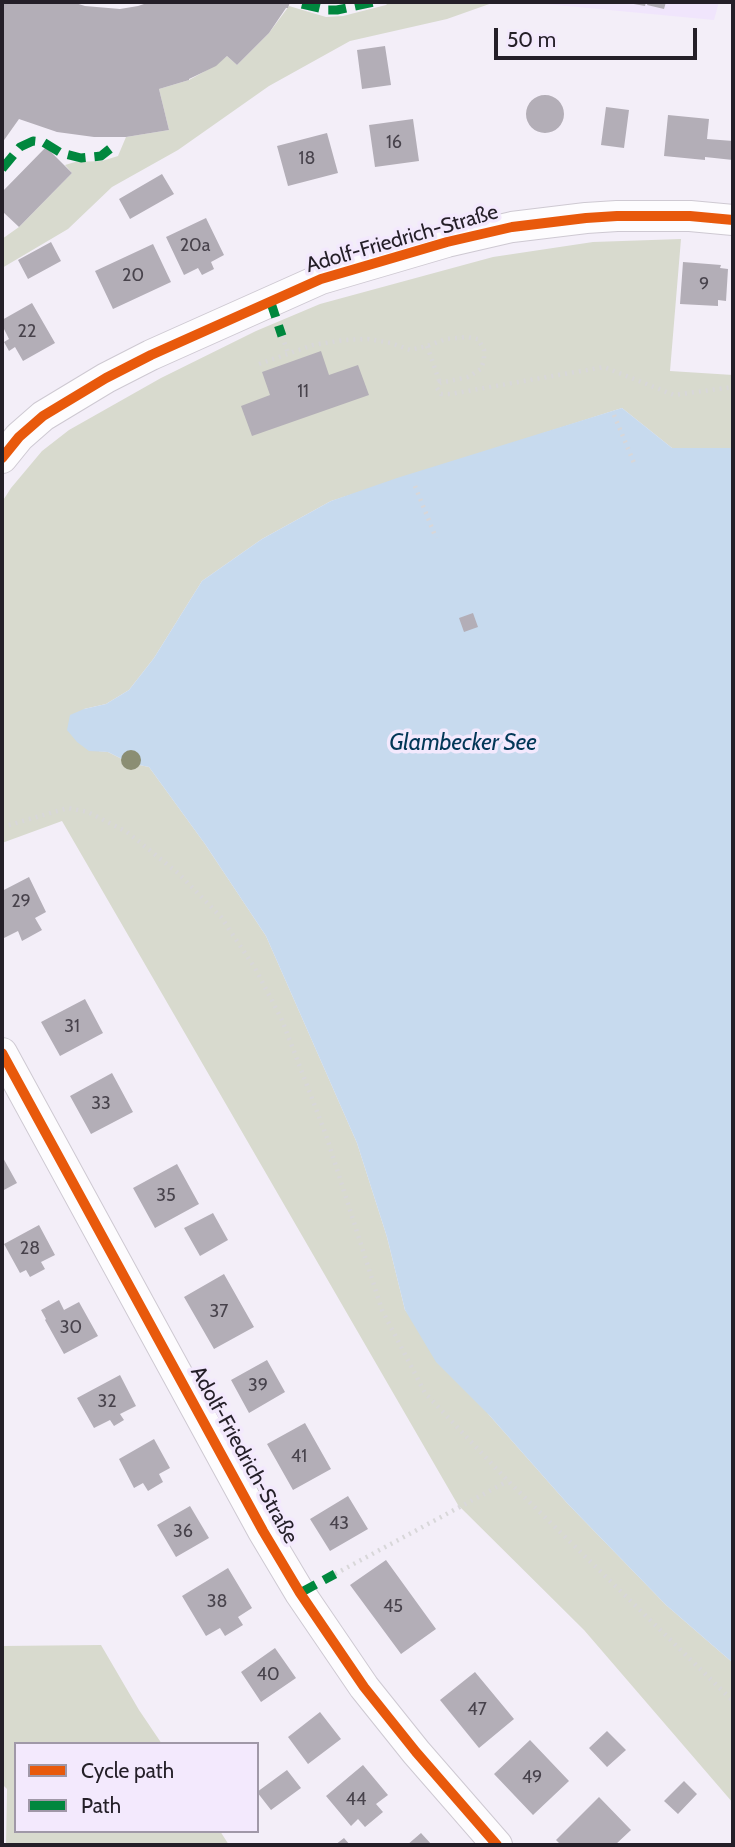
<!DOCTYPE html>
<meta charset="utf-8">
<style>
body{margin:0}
#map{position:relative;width:735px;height:1847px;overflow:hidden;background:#f3eef8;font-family:Cabin,sans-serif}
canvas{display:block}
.frame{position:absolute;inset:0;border:4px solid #241f28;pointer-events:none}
.legend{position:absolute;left:14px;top:1742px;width:245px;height:91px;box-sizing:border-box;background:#f3e9fd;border:2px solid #a098a8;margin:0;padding:9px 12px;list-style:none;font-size:21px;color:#241f28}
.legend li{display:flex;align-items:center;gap:14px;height:35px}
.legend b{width:35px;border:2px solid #a098a8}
.scale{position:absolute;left:494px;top:28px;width:203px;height:32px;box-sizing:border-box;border:4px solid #241f28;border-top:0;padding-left:9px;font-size:21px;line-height:24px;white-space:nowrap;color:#241f28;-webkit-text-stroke:5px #f3e9fd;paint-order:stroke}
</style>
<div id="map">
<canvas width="735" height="1847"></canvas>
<div class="frame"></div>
<ul class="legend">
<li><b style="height:9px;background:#e8590c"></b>Cycle path</li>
<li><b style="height:9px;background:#00873e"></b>Path</li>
</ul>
<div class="scale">50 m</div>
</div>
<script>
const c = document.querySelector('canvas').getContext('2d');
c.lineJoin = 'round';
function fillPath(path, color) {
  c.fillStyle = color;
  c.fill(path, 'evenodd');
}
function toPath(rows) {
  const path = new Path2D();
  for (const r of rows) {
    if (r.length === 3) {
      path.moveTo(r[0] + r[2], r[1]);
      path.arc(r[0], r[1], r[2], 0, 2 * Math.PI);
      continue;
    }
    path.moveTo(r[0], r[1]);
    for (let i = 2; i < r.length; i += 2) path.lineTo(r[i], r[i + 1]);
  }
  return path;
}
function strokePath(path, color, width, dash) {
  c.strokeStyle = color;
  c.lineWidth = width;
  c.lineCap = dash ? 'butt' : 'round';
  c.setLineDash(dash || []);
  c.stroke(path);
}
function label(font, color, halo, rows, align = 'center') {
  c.font = font + ' Cabin,sans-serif';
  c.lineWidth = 7;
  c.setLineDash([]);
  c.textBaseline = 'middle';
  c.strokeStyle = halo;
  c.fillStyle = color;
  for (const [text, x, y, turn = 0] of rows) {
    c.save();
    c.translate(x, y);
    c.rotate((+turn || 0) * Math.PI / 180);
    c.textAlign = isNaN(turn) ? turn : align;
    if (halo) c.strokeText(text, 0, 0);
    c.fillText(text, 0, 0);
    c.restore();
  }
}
fillPath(toPath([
 [525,2,719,2,714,20]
]), '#f0e5fc');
fillPath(toPath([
 [389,2,495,2,447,19,350,41,269,86,178,150,112,187,68,229,2,268,2,239,19,227,72,173,65,165,75,162,102,161,118,156,126,137,169,130,159,89,189,80,216,65,227,56,237,65,269,33,289,6,326,17,343,16,386,5],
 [681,239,670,371,733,375,733,448,672,448,622,408,331,501,262,539,202,581,154,658,129,690,106,704,84,709,89,750,108,752,130,763,149,767,205,844,266,936,357,1143,387,1237,405,1310,490,1416,567,1503,666,1605,733,1663,733,1803,584,1630,458,1505,62,821,2,843,2,502,11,488,42,451,69,430,161,378,256,331,320,304,493,257,593,242],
 [101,1645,139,1710,162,1744,16,1744,16,1831,220,1831,229,1845,6,1845,7,1789,2,1784,2,1646]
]), '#d8dace');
fillPath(toPath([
 [622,408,672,448,733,448,733,1663,666,1605,567,1503,490,1416,436,1362,405,1310,387,1237,357,1143,266,936,205,844,149,767,130,763,108,752,89,751,77,742,67,730,70,715,84,709,106,704,129,690,154,658,202,581,262,539,331,501,397,478]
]), '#c7daee');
fillPath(toPath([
 [2,2,72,2,85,6,120,9,138,6,150,2,290,2,288,8,286,8,269,33,237,65,227,56,216,66,189,79,189,80,159,89,169,130,126,137,94,137,57,132,19,119,2,143],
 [628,2,646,2,645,6,628,3],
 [648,2,666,2,664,9,647,5],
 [385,46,391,85,362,89,357,50],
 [545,114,19],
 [606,107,629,110,624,148,601,145],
 [668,115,709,119,707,139,733,141,733,160,705,157,705,160,664,156],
 [413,119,419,161,375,167,369,125],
 [327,133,338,173,288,186,277,146],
 [46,147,72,173,19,227,2,211,2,192],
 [162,174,174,194,130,219,119,199],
 [206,218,224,255,211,262,214,269,202,275,198,268,184,275,166,237],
 [51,242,61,261,28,279,18,260],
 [153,244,171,282,113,309,95,271],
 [683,262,721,265,720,268,728,269,726,301,718,300,718,306,680,304],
 [32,303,55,343,23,361,15,347,9,351,4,342,9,339,2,325,2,320],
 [321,351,329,375,358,365,369,395,252,436,241,406,270,395,262,372],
 [473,613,478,627,464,632,459,618],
 [29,877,46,912,35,918,42,930,22,941,18,931,2,939,2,891],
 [85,999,103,1033,60,1056,41,1022],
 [112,1073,133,1112,91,1134,70,1096],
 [2,1156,17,1183,2,1191],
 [177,1164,199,1204,155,1228,133,1188],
 [213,1213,228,1240,200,1256,184,1228],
 [39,1225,55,1255,41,1262,45,1269,30,1277,26,1270,20,1273,4,1244],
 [224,1274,254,1327,214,1349,184,1297],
 [59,1300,64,1310,79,1302,98,1336,64,1354,45,1320,46,1319,41,1310],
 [267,1360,285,1392,249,1413,231,1380],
 [120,1375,136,1406,120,1414,124,1420,114,1426,110,1420,94,1428,77,1398],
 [305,1423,331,1469,293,1490,267,1444],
 [154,1439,170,1468,159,1474,163,1482,148,1491,143,1483,134,1488,119,1459],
 [348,1496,368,1529,330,1551,310,1519],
 [190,1506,209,1538,176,1557,157,1525],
 [386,1560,436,1629,401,1654,350,1585],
 [228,1568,252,1608,238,1617,243,1625,225,1636,220,1628,206,1636,182,1596],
 [275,1648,296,1678,261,1702,241,1672],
 [475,1672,514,1719,479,1748,440,1700],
 [320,1712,341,1739,308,1764,288,1737],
 [607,1731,626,1750,607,1767,589,1748],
 [530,1740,569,1781,533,1815,494,1774],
 [363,1765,388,1795,376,1804,383,1812,365,1827,358,1819,351,1826,326,1796],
 [287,1770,301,1788,271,1810,257,1792],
 [684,1781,697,1794,678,1814,664,1801],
 [599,1797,631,1830,615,1845,561,1845,556,1840],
 [421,1833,432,1845,407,1845],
 [344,1838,350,1845,335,1845]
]), '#b3aeb7');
const street = toPath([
 [2,458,19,437,43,416,106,378,151,355,321,279,447,242,512,227,586,218,617,216,690,216,733,220],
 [2,1053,263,1531,300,1593,364,1687,416,1752,497,1845]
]);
strokePath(street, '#cec9d2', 32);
strokePath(toPath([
 [282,336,288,353],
 [427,346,440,383],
 [259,364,313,345,344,340,368,339,391,343,410,350,427,346,446,339,467,337,478,339,484,350,484,360,481,369,468,377,440,383,437,388,441,394,450,394,604,367,674,395,733,387],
 [614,415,634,463],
 [415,486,436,538],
 [2,827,68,808,88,812,127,832,178,873,221,917,255,968,282,1020,326,1135,382,1310,425,1393,508,1481,733,1701],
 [335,1574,508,1481]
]), '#d8d7d9', 4.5, [2, 5]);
strokePath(street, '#fdfcfe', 30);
strokePath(toPath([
 [302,4,327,10,337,10,374,2],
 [2,169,20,147,33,141,43,142,61,153,81,158,101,156,111,148],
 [270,300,282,336],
 [300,1593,335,1574]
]), '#00873e', 9, [18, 9]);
strokePath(toPath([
 [2,458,19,437,43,416,106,378,151,355,321,279,447,242,512,227,586,218,617,216,690,216,733,220],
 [2,1053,263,1531,300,1593,364,1687,416,1752,497,1845]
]), '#e8590c', 10);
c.fillStyle = '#8b8e73';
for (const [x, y] of [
 [131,760]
]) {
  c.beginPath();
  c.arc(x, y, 10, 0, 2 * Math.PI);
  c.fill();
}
label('18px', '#48434c', null, [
 ["16",394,143],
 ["18",307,159],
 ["20a",195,246],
 ["20",133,276],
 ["9",704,285],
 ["22",27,332],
 ["11",303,392],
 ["29",21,902],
 ["31",72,1027],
 ["33",101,1104],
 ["35",166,1196],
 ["28",30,1249],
 ["37",219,1312],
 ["30",71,1328],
 ["39",258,1386],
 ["32",107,1402],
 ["41",299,1457],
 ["43",339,1524],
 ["36",183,1532],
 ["38",217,1602],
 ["45",393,1607],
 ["40",268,1675],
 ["47",477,1710],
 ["49",532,1778],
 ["44",356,1800]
]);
label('21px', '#241f28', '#f3e9fd', [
 ["Adolf-Friedrich-Straße",402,239,-16],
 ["Adolf-Friedrich-Straße",244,1455,61]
]);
label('italic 23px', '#023757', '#f3e9fd', [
 ["Glambecker See",463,743]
]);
</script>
